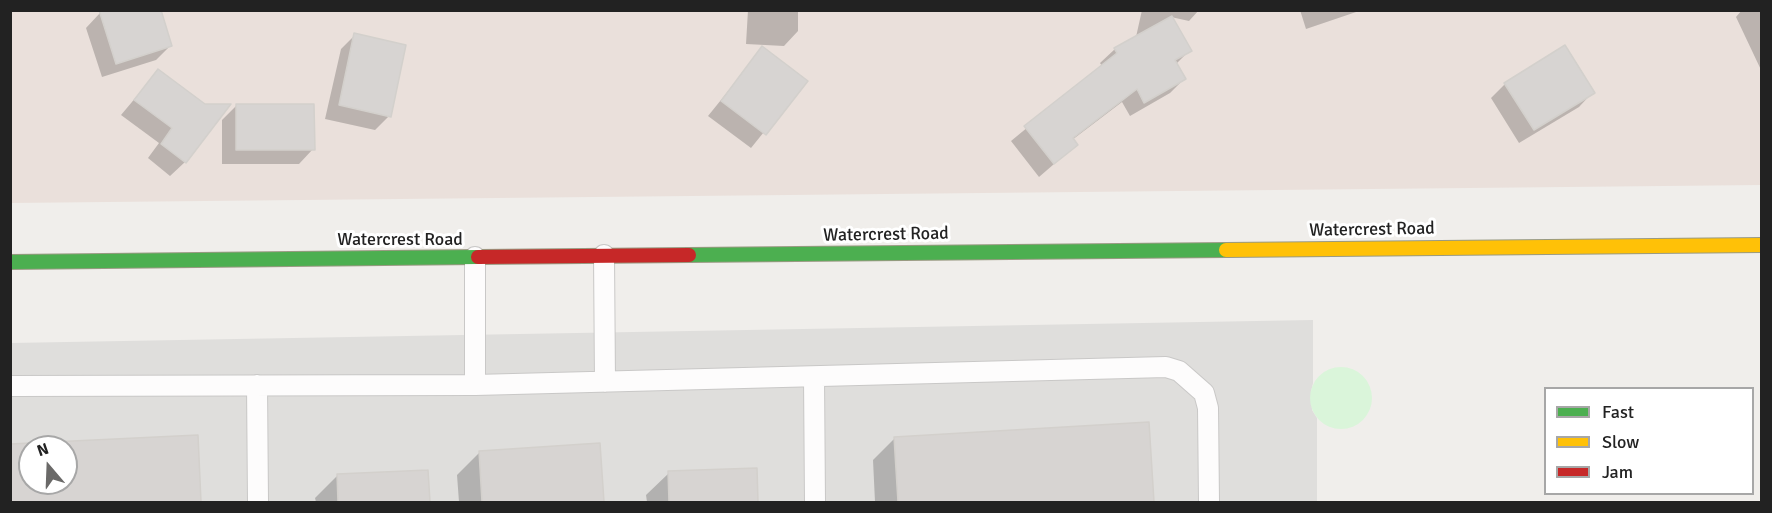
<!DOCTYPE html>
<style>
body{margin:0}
#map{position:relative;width:1772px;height:513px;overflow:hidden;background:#f0eeeb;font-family:Signika,sans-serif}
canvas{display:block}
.frame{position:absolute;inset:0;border:12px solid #222;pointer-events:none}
.legend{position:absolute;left:1544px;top:387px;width:210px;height:108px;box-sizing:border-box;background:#fff;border:2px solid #a7a7a7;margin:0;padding:8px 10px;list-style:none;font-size:18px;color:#222}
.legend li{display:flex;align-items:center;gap:12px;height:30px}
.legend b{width:30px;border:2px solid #a7a7a7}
.north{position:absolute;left:18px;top:435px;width:60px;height:60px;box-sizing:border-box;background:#fff;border:2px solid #a7a7a7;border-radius:50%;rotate:341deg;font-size:16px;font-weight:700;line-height:24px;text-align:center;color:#222}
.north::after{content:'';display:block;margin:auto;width:21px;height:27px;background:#6a6968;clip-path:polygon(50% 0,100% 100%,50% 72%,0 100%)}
</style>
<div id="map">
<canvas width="1772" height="513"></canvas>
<div class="frame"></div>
<ul class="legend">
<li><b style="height:8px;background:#4caf50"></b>Fast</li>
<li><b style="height:8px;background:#ffc107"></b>Slow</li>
<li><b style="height:8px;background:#c62828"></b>Jam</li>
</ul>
<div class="north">N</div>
</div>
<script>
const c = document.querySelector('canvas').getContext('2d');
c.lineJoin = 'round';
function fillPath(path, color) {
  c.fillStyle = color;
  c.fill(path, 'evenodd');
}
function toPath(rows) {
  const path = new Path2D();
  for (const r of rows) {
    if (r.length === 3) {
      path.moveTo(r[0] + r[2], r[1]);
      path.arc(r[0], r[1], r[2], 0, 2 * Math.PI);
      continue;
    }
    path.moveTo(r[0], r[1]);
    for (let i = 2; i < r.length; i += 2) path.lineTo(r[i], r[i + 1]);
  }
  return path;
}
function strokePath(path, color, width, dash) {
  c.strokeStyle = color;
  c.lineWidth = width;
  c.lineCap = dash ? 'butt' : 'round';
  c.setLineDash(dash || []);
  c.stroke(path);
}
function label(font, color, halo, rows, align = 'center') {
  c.font = font + ' Signika,sans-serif';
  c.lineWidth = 6;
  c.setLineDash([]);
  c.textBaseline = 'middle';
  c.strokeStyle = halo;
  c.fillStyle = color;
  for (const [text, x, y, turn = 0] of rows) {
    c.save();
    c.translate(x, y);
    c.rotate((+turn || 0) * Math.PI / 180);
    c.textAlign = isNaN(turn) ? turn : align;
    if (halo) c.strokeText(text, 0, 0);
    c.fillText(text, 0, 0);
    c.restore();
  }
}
fillPath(toPath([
 [1313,320,1313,383,1311,392,1312,410,1317,418,1317,502,11,502,10,343],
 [30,447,66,447,66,483,30,483]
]), '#dfdedc');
fillPath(toPath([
 [10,11,1761,11,1761,185,11,203]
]), '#eae0db');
fillPath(toPath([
 [1341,398,31]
]), '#daf5da');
fillPath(toPath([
 [748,10,798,10,798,31,784,46,746,44],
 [1142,10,1199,10,1189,21,1171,17,1190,50,1176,64,1184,79,1170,93,1130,116,1122,102,1072,140,1076,145,1039,177,1011,141,1102,66,1100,63,1115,49,1136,37],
 [1300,10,1362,10,1306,29],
 [1742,10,1762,10,1762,72,1736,17],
 [100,13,170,46,156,60,102,77,86,28],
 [355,35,389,116,375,130,325,119,341,49],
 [763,48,805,81,751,148,708,116],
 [158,71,185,162,170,176,148,158,159,143,121,115],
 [1505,84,1593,92,1579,107,1519,143,1491,98],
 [236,106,313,149,299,164,222,164,222,120],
 [1148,424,1152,502,875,502,873,460,895,438],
 [196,437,199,502,10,502,10,446],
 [30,447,66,447,66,483,30,483],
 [599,444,603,502,459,502,457,475,479,453],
 [755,469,757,502,647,502,646,495,669,473],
 [427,472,428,502,316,502,315,498,338,475]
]), '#0003');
const building = toPath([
 [99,10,161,10,172,46,116,64,99,10],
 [1172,16,1192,51,1175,60,1186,79,1144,103,1137,89,1073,138,1078,145,1054,164,1024,126,1117,53,1114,48,1172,16],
 [354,33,406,45,391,117,339,105,354,33],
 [1565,45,1595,93,1534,130,1504,83,1565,45],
 [762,46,808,81,766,135,721,101,762,46],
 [158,69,205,104,231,104,186,163,161,144,172,128,134,100,158,69],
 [236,104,314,104,315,150,236,150,236,104],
 [1149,422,1154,502,898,502,894,437,1149,422],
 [198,435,201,502,10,502,10,444,198,435],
 [30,447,66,447,66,483,30,483,30,447],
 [600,443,604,502,482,502,479,451,600,443],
 [757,468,758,502,669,502,668,471,757,468],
 [428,470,430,502,338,502,337,474,428,470]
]);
fillPath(building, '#d7d4d2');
strokePath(building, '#d3d0cc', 1.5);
const lane = toPath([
 [604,255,605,382],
 [814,378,815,502],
 [257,385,258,502],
 [475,385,475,257],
 [10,386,475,385,1166,367,1179,371,1204,393,1208,408,1209,502]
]);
const fast = toPath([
 [689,255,1226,250],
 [10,262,478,257]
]);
const slow = toPath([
 [1226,250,1762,245]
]);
const jam = toPath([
 [478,257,689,255]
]);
strokePath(lane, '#c9c8c7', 22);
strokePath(fast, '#999a82', 16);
strokePath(slow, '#999a82', 16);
strokePath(jam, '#999a82', 16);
strokePath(lane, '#fdfcfc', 20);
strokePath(fast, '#4caf50', 14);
strokePath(slow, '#ffc107', 14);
strokePath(jam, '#c62828', 14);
label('18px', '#222', '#fff', [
 ["Watercrest Road",1372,230,-1],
 ["Watercrest Road",886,235,-1],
 ["Watercrest Road",400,240]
]);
</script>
